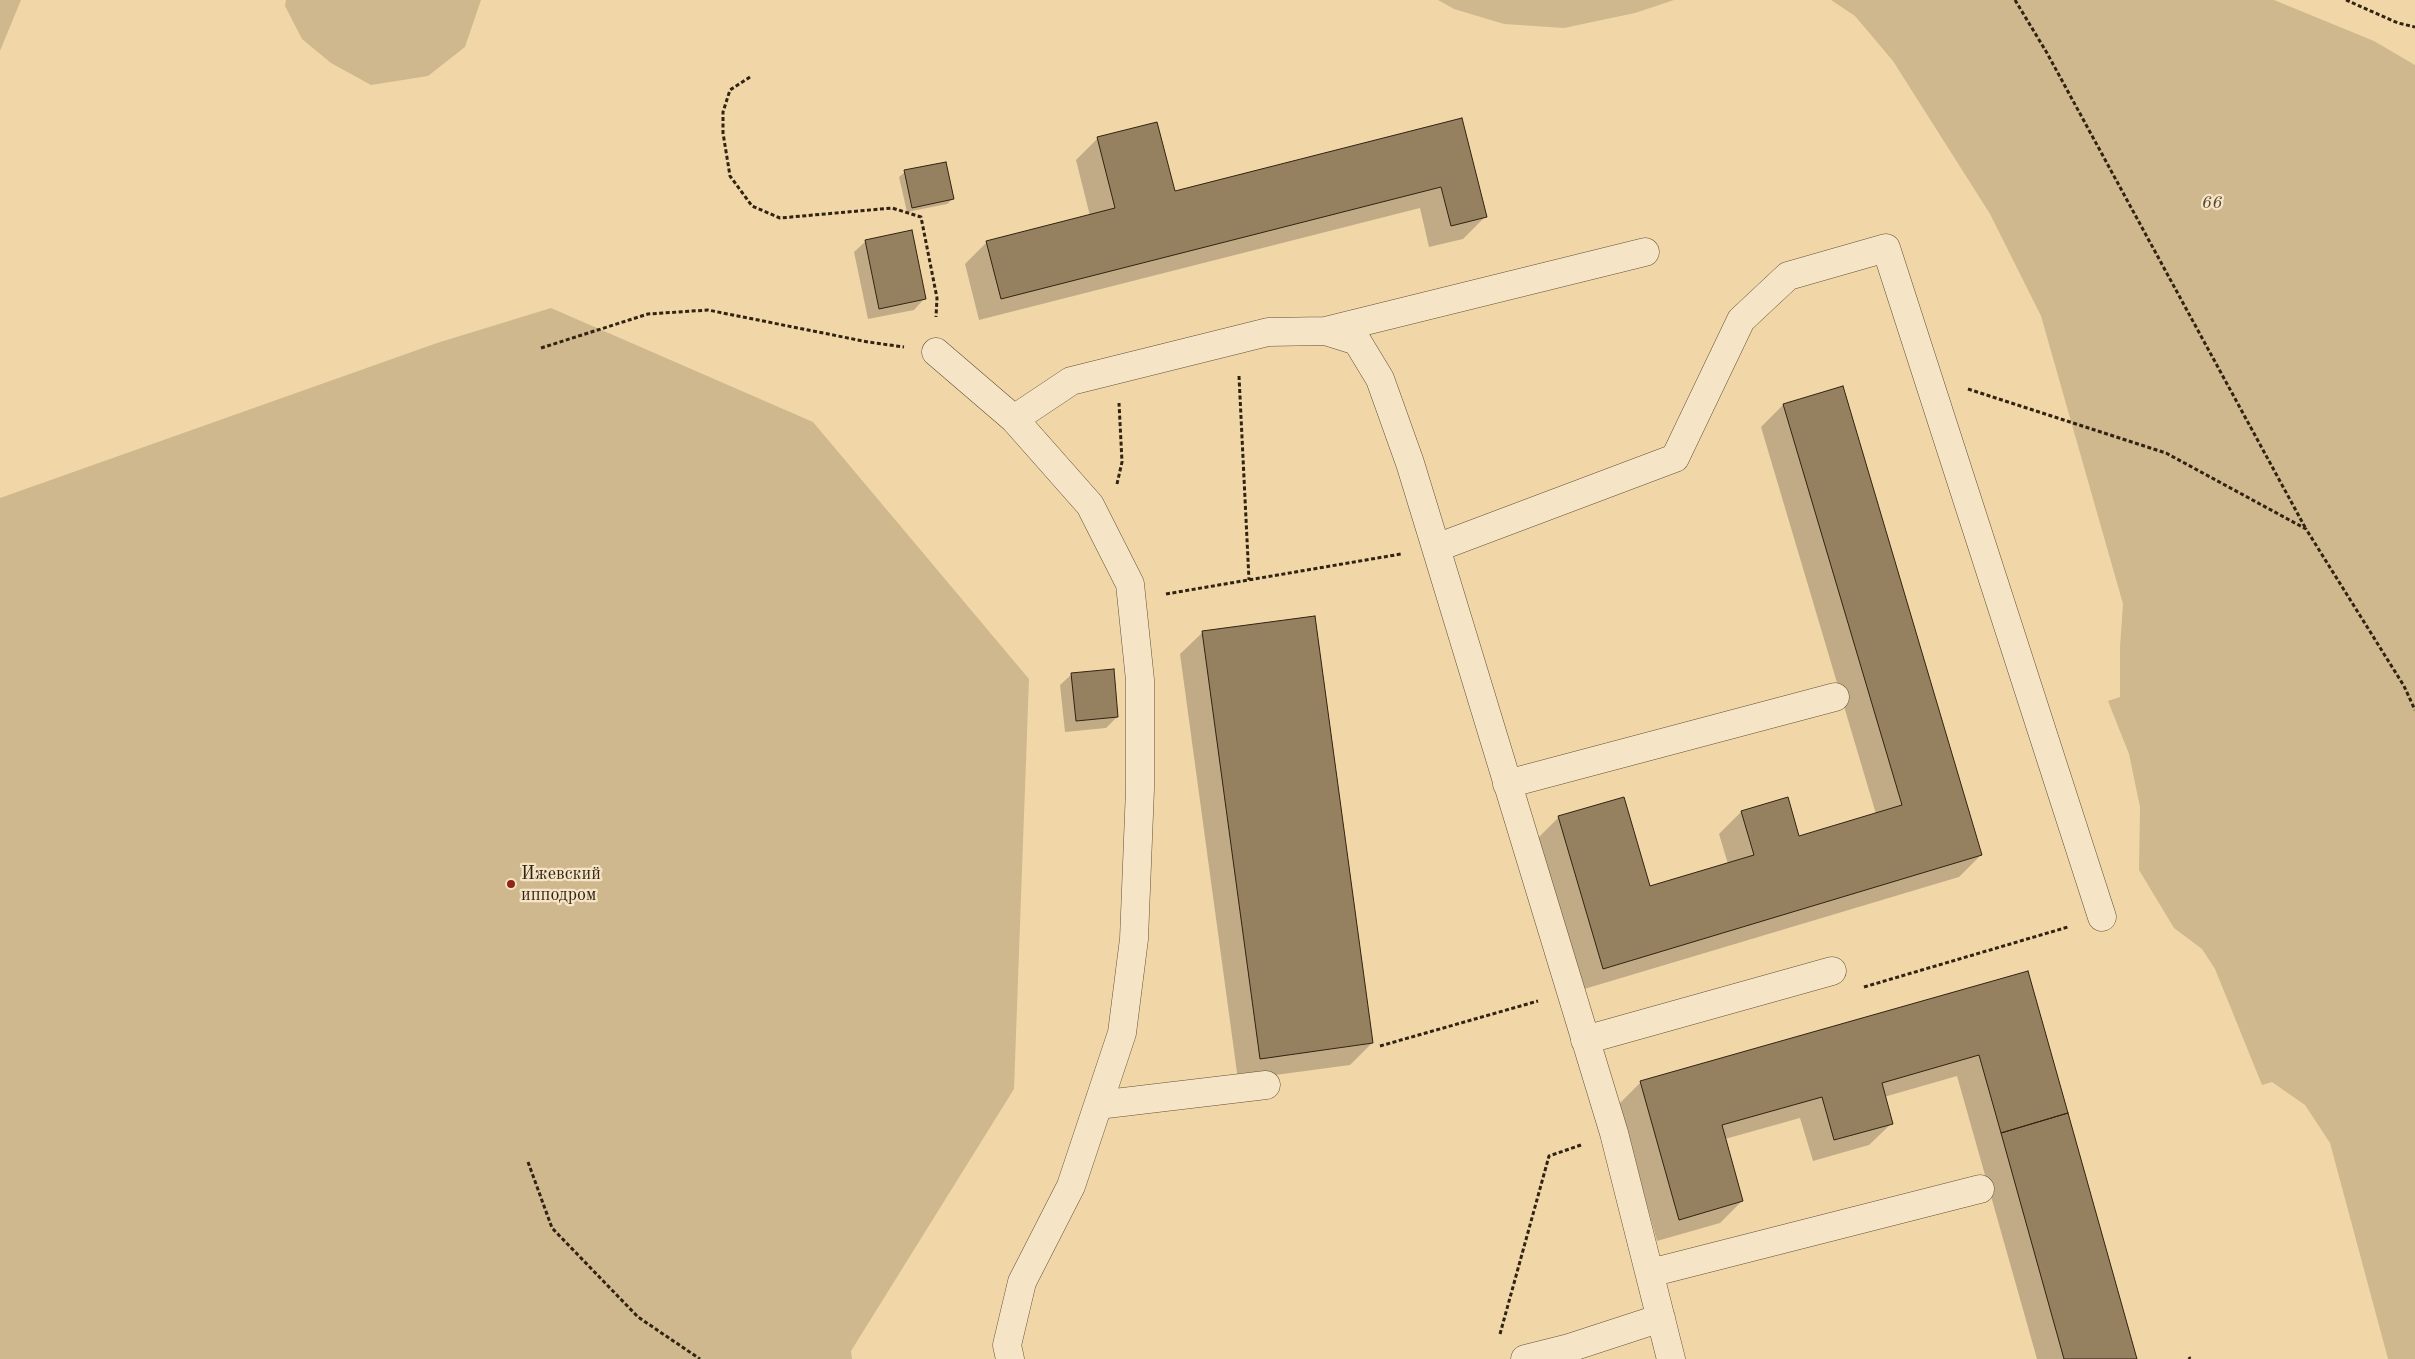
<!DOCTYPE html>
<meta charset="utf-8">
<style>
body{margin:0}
canvas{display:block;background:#f1d6a7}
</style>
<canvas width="2415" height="1359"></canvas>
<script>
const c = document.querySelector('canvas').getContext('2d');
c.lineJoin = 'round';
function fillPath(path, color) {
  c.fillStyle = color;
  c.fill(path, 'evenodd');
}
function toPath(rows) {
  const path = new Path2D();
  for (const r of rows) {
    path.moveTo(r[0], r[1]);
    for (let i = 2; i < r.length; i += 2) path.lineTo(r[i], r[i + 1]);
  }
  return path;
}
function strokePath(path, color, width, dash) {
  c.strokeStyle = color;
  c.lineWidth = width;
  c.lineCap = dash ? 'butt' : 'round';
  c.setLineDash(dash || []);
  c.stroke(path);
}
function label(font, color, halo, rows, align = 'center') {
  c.font = font + ' "Old Standard TT",serif';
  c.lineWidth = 4.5;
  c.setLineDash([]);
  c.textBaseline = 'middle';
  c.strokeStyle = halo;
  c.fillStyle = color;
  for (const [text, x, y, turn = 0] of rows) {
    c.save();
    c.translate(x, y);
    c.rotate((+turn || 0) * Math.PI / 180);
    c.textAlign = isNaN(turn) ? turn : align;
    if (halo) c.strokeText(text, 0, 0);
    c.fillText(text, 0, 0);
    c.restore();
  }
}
fillPath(toPath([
 [0,0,21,0,0,51],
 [286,0,481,0,465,47,428,76,371,85,331,63,302,39,285,6],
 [1438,0,1674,0,1635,13,1564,28,1504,24,1454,9],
 [1831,0,2274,0,2374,41,2415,65,2415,1359,2388,1359,2330,1143,2305,1105,2272,1082,2262,1085,2215,969,2202,949,2174,928,2139,870,2140,807,2129,754,2108,701,2120,697,2120,647,2123,604,2041,316,1990,214,1893,61,1855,16],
 [551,308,813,422,1029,679,1014,1089,851,1351,852,1359,0,1359,0,498,437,343]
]), '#d0b88e');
fillPath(toPath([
 [1461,119,1485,217,1463,239,1429,247,1420,208,979,320,965,264,987,242,1090,216,1076,160,1098,138,1174,192],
 [905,172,953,199,947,204,907,212,899,177],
 [866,241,925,298,914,310,868,319,854,252],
 [1842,387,1981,855,1959,877,1581,990,1537,839,1559,817,1649,887,1728,864,1719,834,1741,812,1798,837,1876,814,1761,427,1783,405],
 [1314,617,1372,1043,1350,1065,1238,1080,1180,654,1202,633],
 [1072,674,1117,717,1106,728,1065,732,1060,685],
 [2027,973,2136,1359,2037,1359,1957,1076,1884,1097,1891,1124,1869,1145,1813,1161,1800,1118,1725,1139,1742,1201,1720,1223,1657,1241,1619,1104,1641,1082]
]), '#0003');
const building = toPath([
 [1462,118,1487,217,1451,226,1441,187,1001,299,986,241,1115,208,1097,137,1157,122,1175,191,1462,118],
 [946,162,954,199,912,208,904,170,946,162],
 [912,230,926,299,879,309,865,240,912,230],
 [1843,386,1982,855,1603,969,1558,816,1624,797,1650,886,1754,855,1741,811,1788,797,1799,836,1902,805,1783,404,1843,386],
 [1315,616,1373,1043,1260,1059,1202,631,1315,616],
 [1114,669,1118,717,1076,721,1071,673,1114,669],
 [2028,971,2068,1113,2001,1133,1979,1055,1882,1083,1893,1124,1834,1140,1822,1097,1722,1125,1743,1201,1679,1220,1640,1081,2028,971],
 [2068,1113,2137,1359,2064,1359,2001,1133,2068,1113]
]);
fillPath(building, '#95805f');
strokePath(building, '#312312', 1);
const minor = toPath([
 [1325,331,1645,252],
 [936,352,1014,419,1090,505,1130,584,1140,680,1140,789,1134,939,1122,1033,1071,1186,1022,1282,1007,1345,1010,1359],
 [1014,419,1071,381,1268,332,1325,331,1357,341,1380,379,1410,463,1436,548,1614,1133,1671,1359],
 [1436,548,1675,458,1741,320,1788,276,1886,248,2102,917],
 [1507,784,1835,697],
 [1585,1040,1832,971],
 [1098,1105,1266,1085],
 [1650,1273,1980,1189],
 [1525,1359,1569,1348,1661,1318]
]);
strokePath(minor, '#615037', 29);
strokePath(toPath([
 [2015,0,2047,53,2306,529],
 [2346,0,2398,23,2415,27],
 [750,77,730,90,723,112,723,133,730,176,752,206,780,218,892,208,921,217,937,298,936,317],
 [541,348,648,314,708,310,868,342,904,347],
 [1239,376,1249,580],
 [1968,389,2166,453,2306,529,2404,686,2415,710],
 [1117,484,1122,462,1119,403],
 [1166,594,1401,554],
 [1864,987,2068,927],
 [1380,1046,1538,1001],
 [528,1162,552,1228,638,1317,700,1359],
 [1500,1334,1549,1156,1581,1145],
 [2189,1357,2190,1359]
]), '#312312', 3, [4, 2.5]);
strokePath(minor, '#f6e4c6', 28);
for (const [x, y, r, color] of [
 [511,884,5,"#8f2418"]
]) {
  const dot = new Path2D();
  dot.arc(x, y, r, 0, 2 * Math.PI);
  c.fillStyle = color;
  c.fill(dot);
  strokePath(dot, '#f6e4c6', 2);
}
label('italic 18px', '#594831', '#f6e4c6', [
 ["66",2212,203]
]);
label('18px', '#312312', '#f6e4c6', [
 ["Ижевский",521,874],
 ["ипподром",521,895]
], 'left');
</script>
